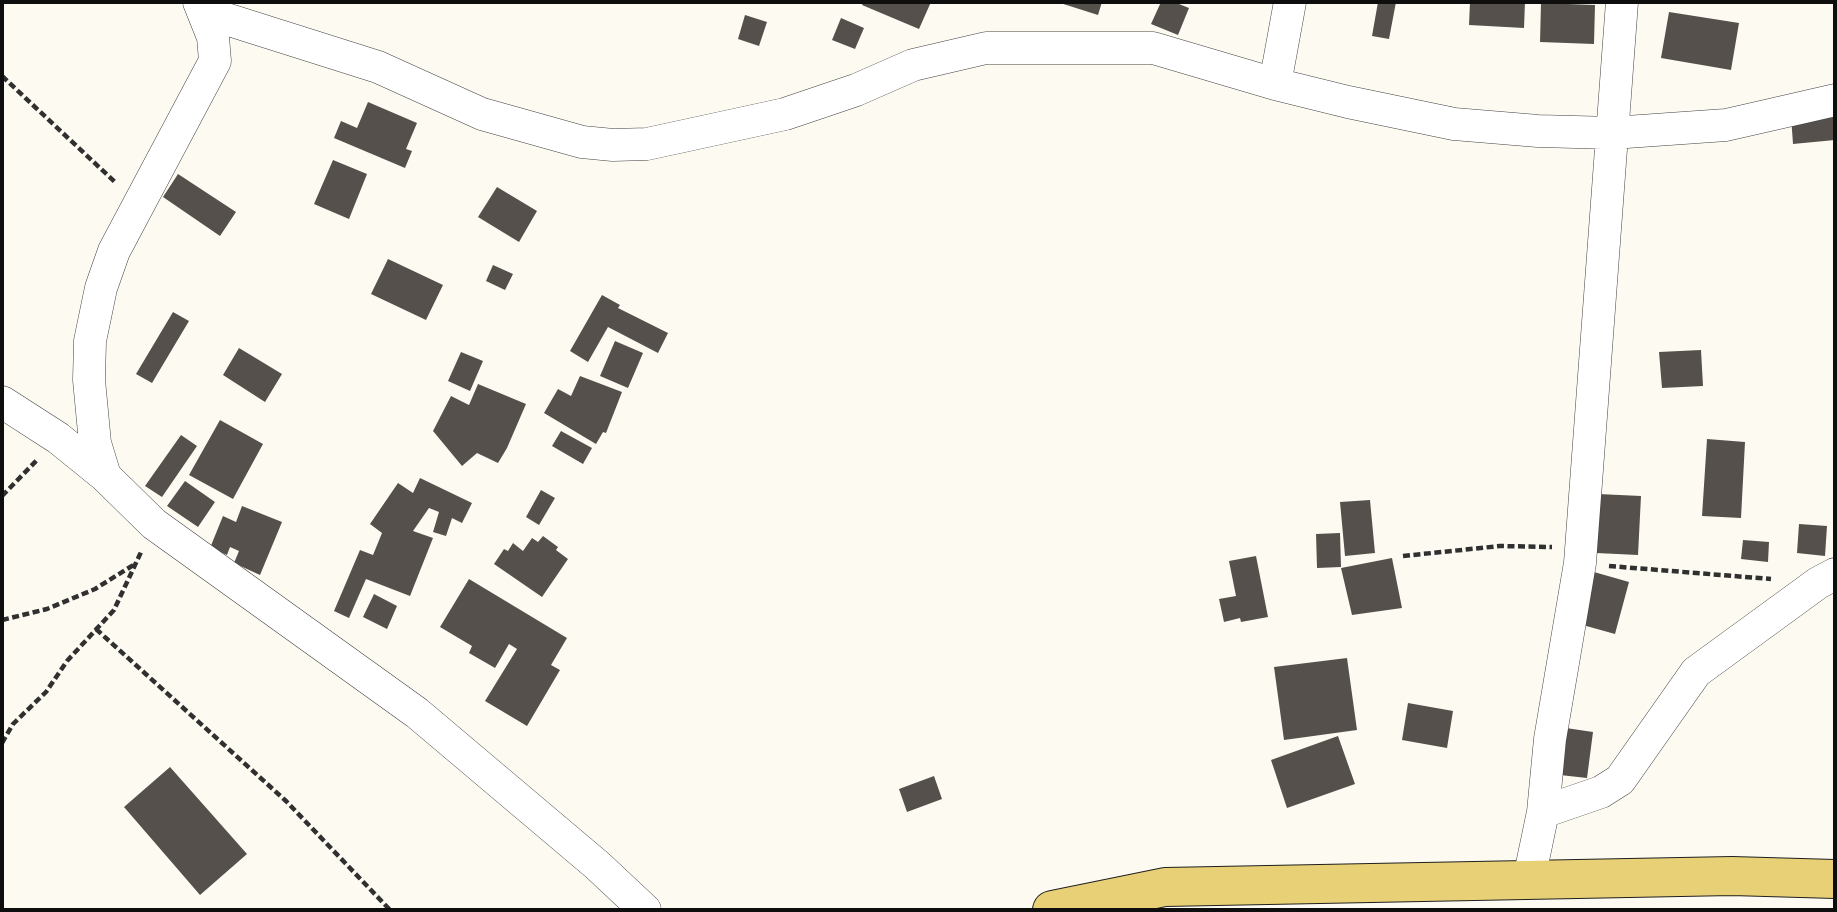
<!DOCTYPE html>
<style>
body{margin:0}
#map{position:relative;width:1837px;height:912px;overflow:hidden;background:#fdfbf1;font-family:"Times New Roman",serif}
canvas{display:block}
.frame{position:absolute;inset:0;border:4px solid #0e0e0e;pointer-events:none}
</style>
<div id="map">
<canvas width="1837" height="912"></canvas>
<div class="frame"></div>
</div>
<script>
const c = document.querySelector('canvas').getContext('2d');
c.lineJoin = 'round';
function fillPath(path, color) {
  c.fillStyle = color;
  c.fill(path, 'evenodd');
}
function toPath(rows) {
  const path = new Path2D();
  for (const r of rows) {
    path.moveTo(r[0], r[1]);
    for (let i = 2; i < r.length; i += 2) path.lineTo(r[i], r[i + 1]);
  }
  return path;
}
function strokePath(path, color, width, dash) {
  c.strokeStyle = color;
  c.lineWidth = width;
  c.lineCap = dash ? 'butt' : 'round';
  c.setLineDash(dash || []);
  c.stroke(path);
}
fillPath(toPath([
 [863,2,931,2,919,29,862,5],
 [1057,2,1102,2,1098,15],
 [1161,2,1174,2,1189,8,1178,35,1151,24],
 [1378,2,1396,2,1389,39,1372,36],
 [1470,2,1525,2,1524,28,1469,25],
 [1541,3,1595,5,1594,44,1540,42],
 [1669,12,1739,23,1731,70,1661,58],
 [745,15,767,22,759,46,738,39],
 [841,18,864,28,855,49,832,40],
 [368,102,417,123,406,149,412,151,405,168,334,138,341,121,357,128],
 [1835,113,1835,140,1793,144,1791,116],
 [333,160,367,174,349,219,314,204],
 [178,174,236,212,220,236,163,197],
 [497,187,537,211,519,242,478,217],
 [388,259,443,285,426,320,371,294],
 [493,265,513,274,505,290,486,281],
 [602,295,620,305,618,308,668,333,658,353,608,327,588,362,570,351],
 [173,312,189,321,152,383,136,374],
 [615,341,643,353,628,388,600,376],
 [239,348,282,374,265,402,223,375],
 [1701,350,1703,386,1662,388,1659,352],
 [461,352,483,361,470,391,448,381],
 [580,376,622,392,606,433,603,432,596,444,544,413,558,389,571,396],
 [478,384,526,404,507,448,498,463,477,453,462,466,433,431,451,396,469,405],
 [220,420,263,444,233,499,189,475],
 [561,431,592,448,583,464,552,446],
 [181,435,197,446,162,497,145,486],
 [1707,439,1745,442,1741,518,1702,516],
 [420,478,472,503,462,523,452,518,446,536,433,532,439,512,429,508,413,531,433,538,410,596,366,579,349,618,334,611,360,550,373,555,382,533,370,524,398,483,413,493],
 [185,481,215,502,198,527,167,506],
 [541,490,555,498,539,525,526,517],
 [1598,494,1641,496,1638,555,1596,553],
 [1370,500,1375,553,1345,556,1340,502],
 [242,506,282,522,260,575,234,563,239,551,230,547,227,555,210,548,223,516,236,522],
 [1799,524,1827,526,1825,556,1797,553],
 [1340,533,1341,567,1317,568,1316,534],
 [543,536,558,547,556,550,568,559,542,597,494,564,504,549,508,551,513,543,523,551,532,538,538,542],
 [1743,540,1769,542,1768,562,1741,559],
 [1256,556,1268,617,1241,622,1240,618,1224,622,1219,599,1236,596,1229,561],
 [1392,558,1402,608,1352,615,1341,568],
 [1587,570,1629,582,1615,634,1572,622],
 [469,579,567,638,551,665,560,670,527,726,485,701,517,649,509,644,495,668,469,653,472,646,440,627],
 [374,594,397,606,387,629,363,617],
 [1347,658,1357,730,1284,740,1274,667],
 [1408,703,1453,711,1447,748,1402,740],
 [1566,728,1593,732,1587,778,1560,775],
 [1338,736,1355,784,1287,808,1271,760],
 [170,767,247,854,200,895,124,807],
 [934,776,942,799,907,812,899,789]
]), '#56504c');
const minor = toPath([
 [204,12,378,67,482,114,582,142,613,145,647,144,785,114,856,90,913,65,986,48,1153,48,1275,84,1348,102,1454,124,1538,131,1612,133,1726,125,1835,100],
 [1275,84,1290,2],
 [2,402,58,438,105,476,154,524,417,713,597,865,645,910],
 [105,476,95,443,89,380,90,341,101,288,114,251,215,61,213,37,199,2],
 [1543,812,1601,792,1620,780,1696,672,1818,583,1835,574],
 [1529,879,1543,812,1550,739,1580,563,1622,2]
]);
const primary = toPath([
 [1052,910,1165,887,1732,876,1835,879]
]);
strokePath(minor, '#414141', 33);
strokePath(primary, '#1f1f1f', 40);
strokePath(toPath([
 [2,76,116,183],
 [2,496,38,459],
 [1403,556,1500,546,1552,547],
 [1609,566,1771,579],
 [2,620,47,609,95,589,135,564],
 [96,629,286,801,390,910],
 [2,743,13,724,46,692,67,661,114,610,142,550]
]), '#303030', 4.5, [7, 3.5]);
strokePath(minor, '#fff', 32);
strokePath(primary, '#e8d077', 38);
</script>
